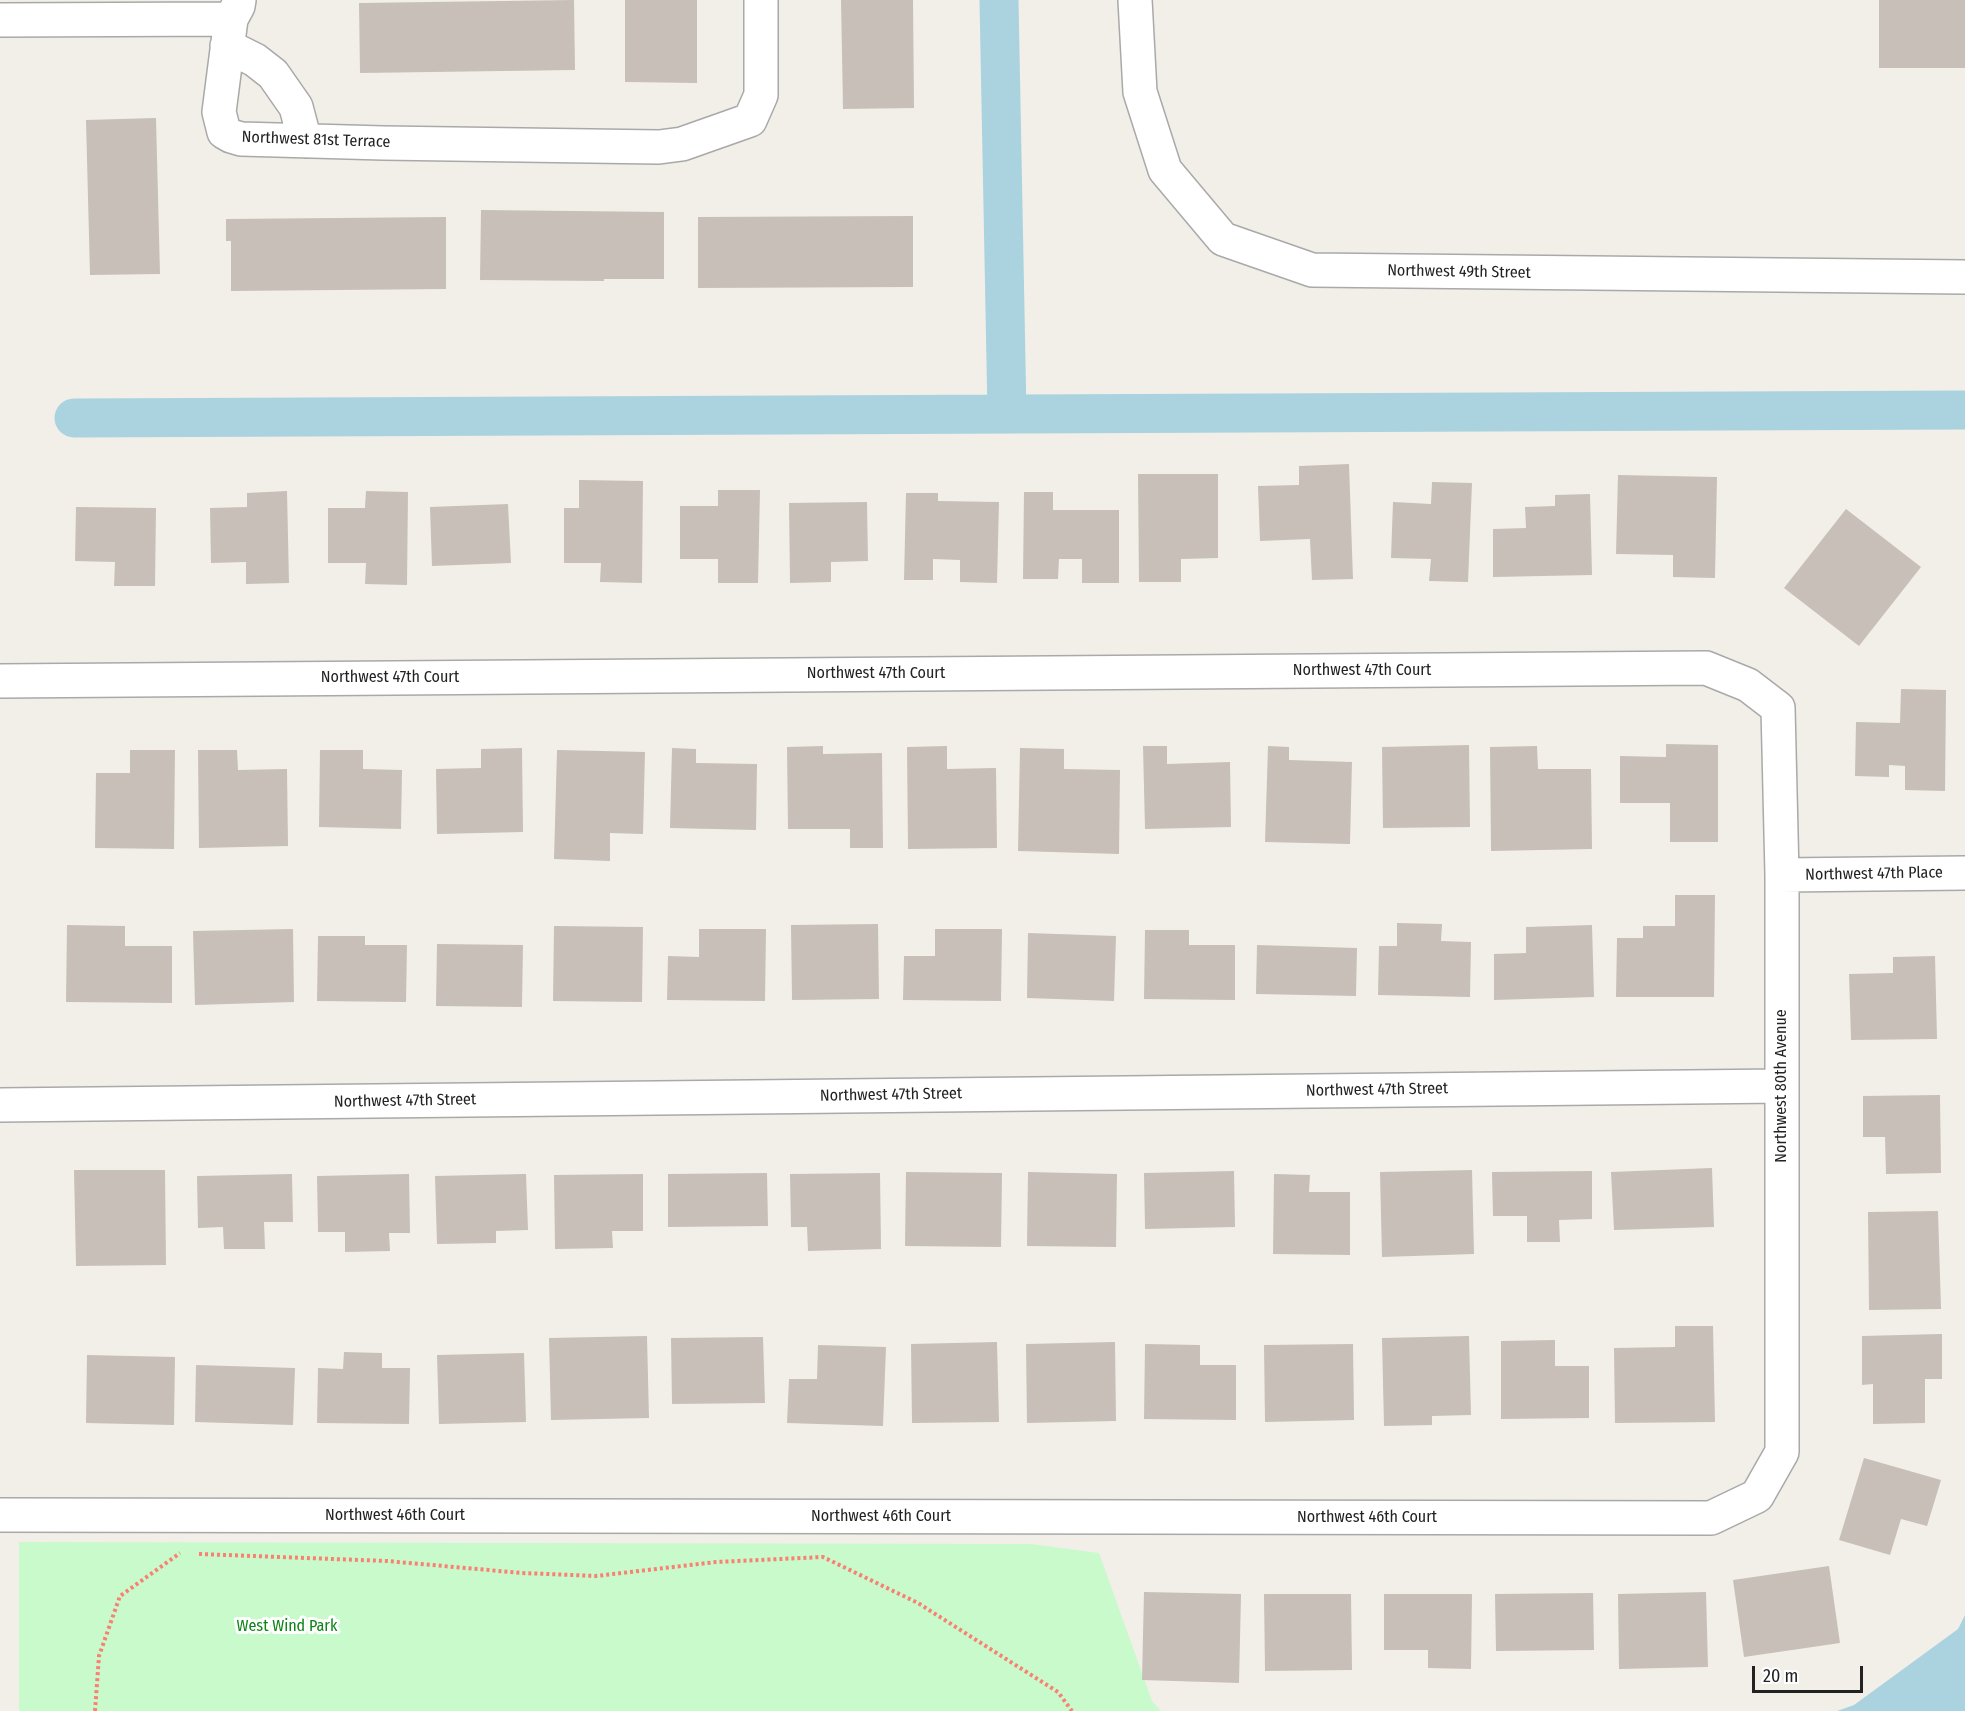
<!DOCTYPE html>
<style>
body{margin:0}
#map{position:relative;width:1965px;height:1711px;overflow:hidden;background:#f2efe9;font-family:"Fira Sans Condensed",sans-serif}
canvas{display:block}
.scale{position:absolute;left:1752px;top:1666px;width:111px;height:27px;box-sizing:border-box;border:3px solid #222;border-top:0;padding-left:8px;font-size:18px;line-height:21px;white-space:nowrap;color:#222;-webkit-text-stroke:4px #fff;paint-order:stroke}
</style>
<div id="map">
<canvas width="1965" height="1711"></canvas>
<div class="scale">20 m</div>
</div>
<script>
const c = document.querySelector('canvas').getContext('2d');
c.lineJoin = 'round';
function fillPath(path, color) {
  c.fillStyle = color;
  c.fill(path, 'evenodd');
}
function toPath(rows) {
  const path = new Path2D();
  for (const r of rows) {
    path.moveTo(r[0], r[1]);
    for (let i = 2; i < r.length; i += 2) path.lineTo(r[i], r[i + 1]);
  }
  return path;
}
function strokePath(path, color, width, dash) {
  c.strokeStyle = color;
  c.lineWidth = width;
  c.lineCap = dash ? 'butt' : 'round';
  c.setLineDash(dash || []);
  c.stroke(path);
}
function label(font, color, halo, rows, align = 'center') {
  c.font = font + ' "Fira Sans Condensed",sans-serif';
  c.lineWidth = 6;
  c.setLineDash([]);
  c.textBaseline = 'middle';
  c.strokeStyle = halo;
  c.fillStyle = color;
  for (const [text, x, y, turn = 0] of rows) {
    c.save();
    c.translate(x, y);
    c.rotate((+turn || 0) * Math.PI / 180);
    c.textAlign = isNaN(turn) ? turn : align;
    if (halo) c.strokeText(text, 0, 0);
    c.fillText(text, 0, 0);
    c.restore();
  }
}
fillPath(toPath([
 [19,1542,1031,1544,1099,1553,1152,1701,1161,1711,19,1711]
]), '#c8facc');
fillPath(toPath([
 [1965,1615,1965,1711,1837,1711,1854,1705,1958,1629]
]), '#aad3df');
strokePath(toPath([
 [999,0,1007,414],
 [74,418,1965,410]
]), '#aad3df', 39);
fillPath(toPath([
 [574,0,575,70,360,73,359,3],
 [625,0,697,0,697,83,625,82],
 [841,0,913,0,914,108,843,109],
 [1879,0,1965,0,1965,68,1879,68],
 [156,118,160,274,90,275,86,120],
 [481,210,664,212,664,279,604,279,604,281,480,280],
 [913,216,913,287,698,288,698,217],
 [446,217,446,289,231,291,231,241,226,241,226,219],
 [1349,464,1353,579,1312,580,1310,539,1260,541,1258,486,1299,485,1299,466],
 [1138,474,1218,474,1218,558,1181,559,1181,582,1139,582],
 [1618,475,1717,477,1715,578,1673,577,1673,555,1616,554],
 [579,480,643,481,642,583,600,582,601,563,564,563,564,508,579,508],
 [1432,482,1472,483,1468,582,1429,581,1431,559,1391,558,1393,502,1431,504],
 [718,490,760,490,758,583,718,583,718,559,680,559,680,506,718,506],
 [287,491,289,583,246,584,246,562,211,563,210,508,247,507,247,493],
 [366,491,408,492,407,585,365,584,366,563,328,563,328,508,365,508],
 [1024,492,1053,492,1053,510,1119,510,1119,583,1082,583,1082,559,1059,559,1058,579,1023,579],
 [906,493,938,493,938,501,999,502,997,583,960,582,960,560,933,559,933,580,904,580],
 [1590,494,1592,575,1493,577,1493,529,1526,528,1525,507,1555,506,1555,495],
 [867,502,868,561,831,562,831,582,790,583,789,503],
 [508,504,511,563,432,566,430,507],
 [76,507,156,508,155,586,114,586,115,562,75,561],
 [1846,509,1921,567,1859,646,1784,588],
 [1901,689,1946,690,1945,791,1905,790,1905,766,1889,765,1889,777,1855,776,1856,722,1900,723],
 [1666,744,1718,745,1718,842,1670,842,1670,803,1620,803,1620,756,1666,757],
 [1469,745,1470,827,1383,828,1382,747],
 [823,746,823,754,882,753,883,848,850,848,850,829,788,829,787,747],
 [947,746,947,769,996,768,997,848,908,849,907,747],
 [1143,746,1167,746,1167,764,1230,762,1231,827,1145,829],
 [1268,746,1289,747,1289,760,1352,762,1350,844,1265,842],
 [1537,746,1538,769,1591,769,1592,849,1491,851,1490,747],
 [522,748,523,832,437,834,436,769,481,768,481,749],
 [672,748,696,749,696,763,757,764,756,830,670,828],
 [1020,748,1064,749,1064,769,1120,770,1119,854,1018,851],
 [130,750,175,750,174,849,95,848,96,773,130,773],
 [198,750,237,750,238,770,287,769,288,846,199,848],
 [320,750,363,750,363,769,402,770,401,829,319,827],
 [557,750,645,752,643,834,610,833,610,861,554,859],
 [1675,895,1715,895,1714,997,1616,997,1617,938,1643,938,1643,926,1675,926],
 [1397,923,1442,924,1441,941,1471,942,1470,997,1378,995,1379,946,1397,946],
 [878,924,879,999,792,1000,791,925],
 [67,925,125,926,125,946,172,946,172,1003,66,1002],
 [1592,925,1594,997,1494,1000,1494,954,1526,953,1526,927],
 [554,926,643,927,642,1002,553,1001],
 [293,929,294,1002,195,1005,193,931],
 [699,929,766,929,765,1001,667,1000,668,956,699,957],
 [935,929,1002,929,1001,1001,903,1000,904,956,935,956],
 [1145,930,1189,930,1189,945,1235,945,1235,1000,1144,999],
 [1028,933,1116,936,1114,1001,1027,998],
 [318,936,365,936,365,945,407,945,406,1002,317,1001],
 [437,944,523,945,522,1007,436,1006],
 [1257,945,1357,948,1356,996,1256,994],
 [1935,956,1937,1039,1851,1040,1849,974,1893,973,1893,957],
 [1940,1095,1941,1173,1886,1174,1885,1137,1863,1137,1863,1096],
 [1712,1168,1714,1227,1614,1230,1611,1172],
 [74,1170,165,1170,166,1265,76,1266],
 [1472,1170,1474,1254,1382,1257,1380,1172],
 [1234,1171,1235,1227,1145,1229,1144,1173],
 [1592,1171,1592,1219,1559,1220,1560,1242,1527,1242,1527,1216,1493,1216,1492,1172],
 [906,1172,1002,1173,1001,1247,905,1246],
 [1028,1172,1117,1174,1116,1247,1027,1246],
 [767,1173,768,1226,668,1227,668,1174],
 [880,1173,881,1249,808,1251,807,1227,791,1227,790,1174],
 [292,1174,293,1222,264,1222,265,1249,224,1249,223,1227,198,1228,197,1176],
 [409,1174,410,1233,389,1233,390,1251,345,1252,345,1232,318,1232,317,1176],
 [526,1174,528,1230,496,1231,496,1243,437,1244,435,1176],
 [643,1174,643,1231,612,1231,613,1248,555,1249,554,1175],
 [1274,1174,1310,1175,1309,1192,1350,1192,1350,1255,1273,1254],
 [1938,1211,1941,1309,1869,1310,1868,1212],
 [1675,1326,1713,1326,1715,1422,1615,1423,1614,1348,1675,1347],
 [1942,1334,1942,1379,1925,1379,1925,1423,1873,1424,1873,1384,1862,1385,1862,1336],
 [647,1336,649,1418,551,1420,549,1338],
 [1469,1336,1471,1415,1432,1416,1432,1425,1384,1426,1382,1338],
 [763,1337,765,1403,672,1404,671,1338],
 [1555,1340,1555,1366,1589,1366,1589,1418,1501,1419,1501,1341],
 [997,1342,999,1422,912,1423,911,1344],
 [1115,1342,1116,1421,1027,1423,1026,1344],
 [1145,1344,1200,1345,1200,1365,1236,1365,1236,1420,1144,1419],
 [1353,1344,1354,1420,1265,1422,1264,1345],
 [818,1345,886,1347,883,1426,787,1423,789,1379,817,1379],
 [344,1352,382,1353,382,1368,410,1368,409,1424,317,1423,318,1368,343,1369],
 [524,1353,526,1422,439,1424,437,1355],
 [87,1355,175,1357,174,1425,86,1423],
 [196,1365,295,1368,293,1425,195,1422],
 [1864,1458,1941,1480,1927,1526,1901,1519,1890,1555,1839,1540],
 [1829,1566,1840,1643,1744,1657,1733,1580],
 [1144,1592,1241,1594,1239,1683,1142,1680],
 [1706,1592,1708,1667,1619,1669,1618,1594],
 [1593,1593,1594,1650,1496,1651,1495,1594],
 [1264,1594,1351,1594,1352,1670,1265,1671],
 [1384,1594,1472,1594,1471,1669,1428,1668,1428,1650,1384,1650]
]), '#c7bfb8');
const minor = toPath([
 [239,0,238,6,231,19,219,112,224,132,231,136,241,139,383,143,659,147,682,144,750,120,761,95,761,0],
 [1135,0,1140,92,1165,170,1223,239,1312,270,1965,277],
 [0,20,231,19],
 [227,46,255,60,273,74,296,107,305,141],
 [0,681,1706,668,1748,685,1778,708,1782,875,1782,1452,1757,1496,1711,1518,0,1515],
 [1782,875,1965,873],
 [0,1105,1782,1086]
]);
strokePath(minor, '#a9a9a9', 36);
strokePath(toPath([
 [199,1554,387,1561,522,1573,596,1576,716,1562,823,1557,918,1603,1058,1692,1072,1711],
 [95,1711,99,1656,120,1596,180,1553]
]), '#fa8072', 4, [3, 3]);
strokePath(minor, '#fff', 33);
label('16px', '#222', '#fff', [
 ["Northwest 81st Terrace",316,140,2],
 ["Northwest 49th Street",1459,272,1],
 ["Northwest 47th Court",1362,671],
 ["Northwest 47th Court",876,674],
 ["Northwest 47th Court",390,678],
 ["Northwest 47th Place",1874,874,-1],
 ["Northwest 80th Avenue",1782,1086,-90],
 ["Northwest 47th Street",1377,1090,-1],
 ["Northwest 47th Street",891,1095,-1],
 ["Northwest 47th Street",405,1101,-1],
 ["Northwest 46th Court",395,1516],
 ["Northwest 46th Court",881,1517],
 ["Northwest 46th Court",1367,1518]
]);
label('16px', '#0c8416', '#fff', [
 ["West Wind Park",287,1627]
]);
</script>
